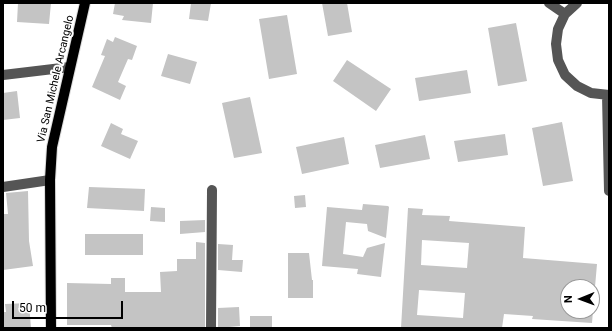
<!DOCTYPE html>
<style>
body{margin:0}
#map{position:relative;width:612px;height:331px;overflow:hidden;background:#fff;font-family:Roboto,sans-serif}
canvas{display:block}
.frame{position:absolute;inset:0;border:4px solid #000;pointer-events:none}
.north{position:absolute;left:560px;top:279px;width:40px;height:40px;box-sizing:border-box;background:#fff;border:1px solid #999;border-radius:50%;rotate:269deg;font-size:11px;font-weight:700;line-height:16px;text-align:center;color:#000}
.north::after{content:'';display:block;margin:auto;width:14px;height:18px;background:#000;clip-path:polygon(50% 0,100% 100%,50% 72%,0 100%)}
.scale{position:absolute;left:12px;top:301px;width:111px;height:18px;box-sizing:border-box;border:2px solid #000;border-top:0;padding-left:5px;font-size:12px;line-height:14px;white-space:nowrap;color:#000;-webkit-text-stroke:3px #fff;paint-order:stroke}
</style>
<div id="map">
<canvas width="612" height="331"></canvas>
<div class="frame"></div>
<div class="north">N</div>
<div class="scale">50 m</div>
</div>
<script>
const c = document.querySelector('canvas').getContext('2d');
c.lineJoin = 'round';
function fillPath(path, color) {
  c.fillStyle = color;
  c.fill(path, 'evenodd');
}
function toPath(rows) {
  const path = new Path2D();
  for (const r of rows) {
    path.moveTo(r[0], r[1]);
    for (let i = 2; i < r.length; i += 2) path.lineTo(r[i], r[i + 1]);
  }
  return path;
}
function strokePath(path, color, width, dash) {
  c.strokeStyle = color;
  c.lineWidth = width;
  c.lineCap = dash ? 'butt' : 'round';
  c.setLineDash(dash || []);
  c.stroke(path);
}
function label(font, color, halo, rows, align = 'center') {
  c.font = font + ' Roboto,sans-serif';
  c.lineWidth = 4;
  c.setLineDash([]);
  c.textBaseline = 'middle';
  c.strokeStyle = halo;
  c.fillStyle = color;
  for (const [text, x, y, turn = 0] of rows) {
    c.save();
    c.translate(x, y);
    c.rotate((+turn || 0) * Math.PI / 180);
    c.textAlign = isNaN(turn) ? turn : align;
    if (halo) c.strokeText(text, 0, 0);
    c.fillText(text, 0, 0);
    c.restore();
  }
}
fillPath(toPath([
 [18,3,51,3,49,24,17,22],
 [115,3,153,3,151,23,122,20,124,16,113,14],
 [191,3,211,3,208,21,189,19],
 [322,3,347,3,352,32,328,36],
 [287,15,297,74,269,79,259,19],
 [516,23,527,81,498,86,488,28],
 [115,37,137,46,132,60,128,59,118,82,126,86,120,100,92,87,105,56,101,55,107,39,113,42],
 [168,54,197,62,190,84,161,76],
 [347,60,391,89,376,111,333,81],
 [467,70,471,93,419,101,415,78],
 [17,91,20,118,3,120,3,93],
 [250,97,262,153,234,158,222,103],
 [562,122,573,181,543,186,532,128],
 [111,123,123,129,121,134,138,141,130,159,101,146],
 [505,134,508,155,458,162,454,141],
 [425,135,430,159,380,168,375,145],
 [344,137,349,164,302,174,296,147],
 [89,187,145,189,144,211,87,208],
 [28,191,29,241,33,266,3,270,3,214,8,214,6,193],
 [305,195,306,207,295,208,294,196],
 [363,204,388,206,389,207,386,238,368,231,367,224,346,222,343,254,363,257,367,248,385,243,381,277,357,274,358,269,322,266,327,207,362,210],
 [151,207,165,208,165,222,150,221],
 [408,208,423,209,422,215,450,216,449,221,525,227,523,258,597,264,595,287,568,287,568,311,593,311,592,323,532,319,533,316,504,314,502,328,401,328],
 [422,240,469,243,467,268,421,265],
 [419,290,465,293,463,318,417,315],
 [205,220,205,232,180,234,180,221],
 [85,234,143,234,143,255,85,255],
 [196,242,205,243,205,328,112,328,111,325,67,325,67,283,111,284,111,278,125,278,125,292,161,292,160,272,177,271,177,259,196,259],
 [218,244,233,245,232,260,243,260,242,272,218,270],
 [288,253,309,253,312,280,313,280,313,298,288,298],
 [29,303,31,328,3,328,3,312,6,312,5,304],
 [239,307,240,326,218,328,218,308],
 [250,316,272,316,272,328,250,328]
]), '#c4c4c4');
const major = toPath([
 [51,328,50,180,52,147,85,3]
]);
strokePath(major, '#dbdbdb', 12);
strokePath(toPath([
 [549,3,565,14],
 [577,3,565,14,558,29,556,44,558,60,565,75,577,86,591,93,609,95],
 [3,75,70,67],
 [607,95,609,191],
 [3,187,50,180],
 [211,328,212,190]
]), '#555', 10);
strokePath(major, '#000', 10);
label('11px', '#000', '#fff', [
 ["Via San Michele Arcangelo",56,79,-77]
]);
</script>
